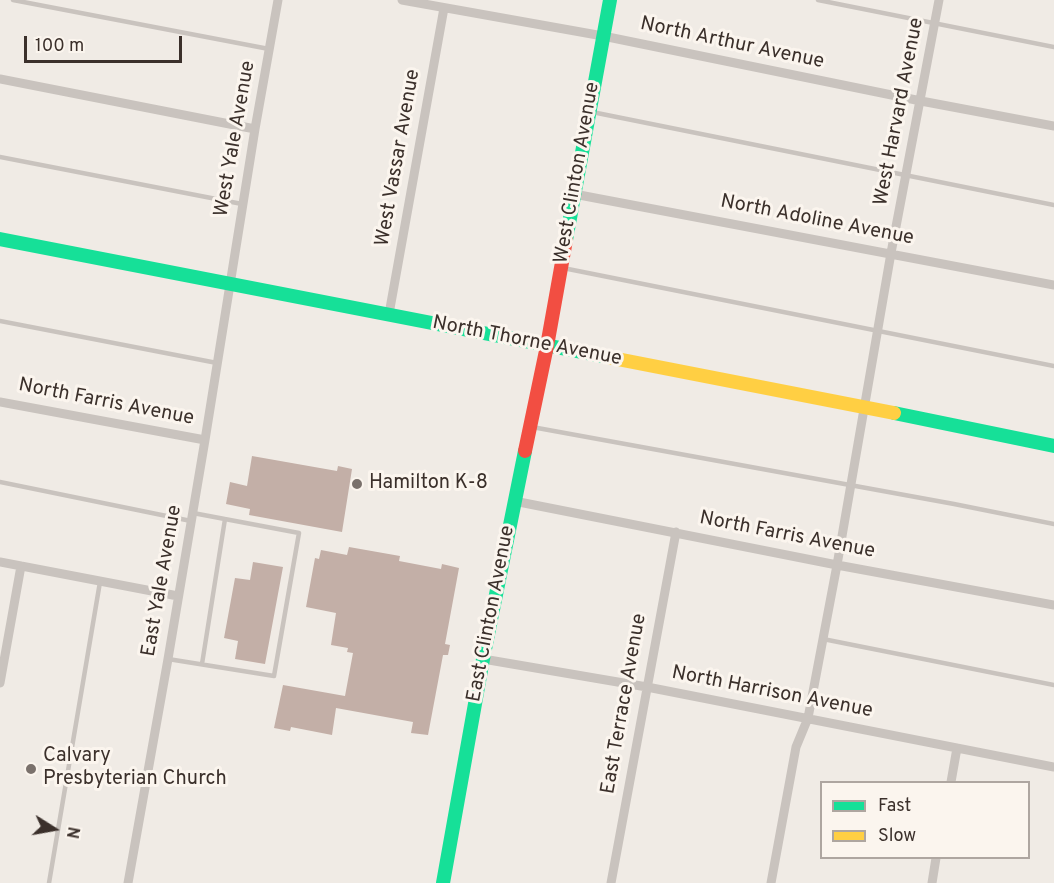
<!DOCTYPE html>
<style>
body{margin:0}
#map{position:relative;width:1054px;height:883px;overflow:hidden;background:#f0ebe5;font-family:Overpass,sans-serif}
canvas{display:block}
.legend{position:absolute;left:820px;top:781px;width:210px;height:78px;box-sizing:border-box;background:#fbf5ee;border:2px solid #aea6a0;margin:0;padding:8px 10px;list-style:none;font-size:18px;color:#3b302b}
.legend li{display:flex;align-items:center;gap:12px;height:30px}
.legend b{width:30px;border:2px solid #aea6a0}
.north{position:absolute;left:24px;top:799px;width:60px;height:60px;-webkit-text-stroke:4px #fbf5ee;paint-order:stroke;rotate:101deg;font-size:16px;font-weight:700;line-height:24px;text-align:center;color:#3b302b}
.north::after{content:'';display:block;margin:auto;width:21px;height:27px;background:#3b302b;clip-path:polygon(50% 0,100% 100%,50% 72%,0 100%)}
.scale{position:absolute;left:24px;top:36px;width:158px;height:27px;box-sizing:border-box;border:3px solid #3b302b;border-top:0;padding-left:8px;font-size:18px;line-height:21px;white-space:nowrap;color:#3b302b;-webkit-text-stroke:4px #fbf5ee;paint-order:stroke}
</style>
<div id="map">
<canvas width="1054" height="883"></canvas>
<ul class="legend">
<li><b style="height:8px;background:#16e098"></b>Fast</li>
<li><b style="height:8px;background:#ffcf43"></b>Slow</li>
</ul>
<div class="north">N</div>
<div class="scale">100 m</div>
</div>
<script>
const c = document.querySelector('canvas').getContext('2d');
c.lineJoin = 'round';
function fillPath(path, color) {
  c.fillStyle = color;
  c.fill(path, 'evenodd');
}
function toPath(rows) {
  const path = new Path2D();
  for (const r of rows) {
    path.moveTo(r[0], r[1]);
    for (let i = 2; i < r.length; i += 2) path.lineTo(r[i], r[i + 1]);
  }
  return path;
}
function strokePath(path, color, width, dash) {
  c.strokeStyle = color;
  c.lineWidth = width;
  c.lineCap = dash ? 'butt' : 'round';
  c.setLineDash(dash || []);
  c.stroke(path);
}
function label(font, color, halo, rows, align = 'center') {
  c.font = font + ' Overpass,sans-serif';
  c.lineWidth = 6;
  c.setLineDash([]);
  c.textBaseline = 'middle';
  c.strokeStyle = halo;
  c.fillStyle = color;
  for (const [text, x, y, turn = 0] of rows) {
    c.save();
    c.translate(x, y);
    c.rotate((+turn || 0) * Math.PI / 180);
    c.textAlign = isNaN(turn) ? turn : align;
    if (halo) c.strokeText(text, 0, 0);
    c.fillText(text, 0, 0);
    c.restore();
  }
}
fillPath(toPath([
 [252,456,337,471,338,466,352,469,342,532,249,515,250,509,226,504,230,482,247,486],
 [349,547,400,556,399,561,441,569,442,564,459,568,445,644,450,645,448,655,443,655,428,735,411,733,413,722,336,708,332,735,291,727,290,731,274,728,283,685,345,696,353,653,347,652,348,648,331,645,336,613,306,607,315,558,319,559,321,550,347,555],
 [253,562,283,567,265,664,235,659,238,641,224,638,235,578,250,580]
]), '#c3afa7');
strokePath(toPath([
 [13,0,269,49],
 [818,0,1054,47],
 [592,112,1054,205],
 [0,157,242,204],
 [563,268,1054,366],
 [0,321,217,363],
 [532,427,954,504,1054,524],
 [0,482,191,521],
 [823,639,1054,685],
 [168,659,274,676,299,533,193,513],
 [202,664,225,519],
 [49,883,100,582]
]), '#c9c3be', 4.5);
strokePath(toPath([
 [402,0,603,36,921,101,1054,126],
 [0,79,255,129],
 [574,194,1054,285],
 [389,314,444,8],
 [0,402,205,440],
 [514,501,837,565,1054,605],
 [0,562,178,596],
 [483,659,647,687,1054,767],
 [0,683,21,566],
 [951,782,957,748],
 [128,883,168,659,205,440,255,129,278,0],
 [611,883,676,532],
 [771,883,796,747,808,718,837,565,891,253,939,0],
 [932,883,936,858]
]), '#c9c3be', 9);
strokePath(toPath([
 [0,239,607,357],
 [566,240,610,0],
 [894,413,1054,446],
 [443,883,483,659,525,451]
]), '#16e098', 14);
strokePath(toPath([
 [607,357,894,413]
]), '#ffcf43', 14);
strokePath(toPath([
 [525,451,547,346,566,240]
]), '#f24e42', 14);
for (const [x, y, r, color] of [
 [357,484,6,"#7a716c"],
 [31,769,6,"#7a716c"]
]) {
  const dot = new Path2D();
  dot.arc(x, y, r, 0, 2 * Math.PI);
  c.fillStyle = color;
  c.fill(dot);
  strokePath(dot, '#fbf5ee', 2);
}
label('20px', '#3b302b', '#fbf5ee', [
 ["North Arthur Avenue",732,44,12],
 ["West Harvard Avenue",900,112,-79],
 ["West Yale Avenue",236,139,-80],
 ["West Vassar Avenue",399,158,-80],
 ["West Clinton Avenue",578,173,-80],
 ["North Adoline Avenue",817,221,11],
 ["North Thorne Avenue",527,342,11],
 ["North Farris Avenue",106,403,11],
 ["North Farris Avenue",787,536,11],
 ["East Yale Avenue",163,581,-80],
 ["East Clinton Avenue",492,614,-79],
 ["North Harrison Avenue",772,693,11],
 ["East Terrace Avenue",625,704,-80]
]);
label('20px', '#3b302b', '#fbf5ee', [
 ["Hamilton K-8",369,484],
 ["Calvary",43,757],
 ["Presbyterian Church",43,780]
], 'left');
</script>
